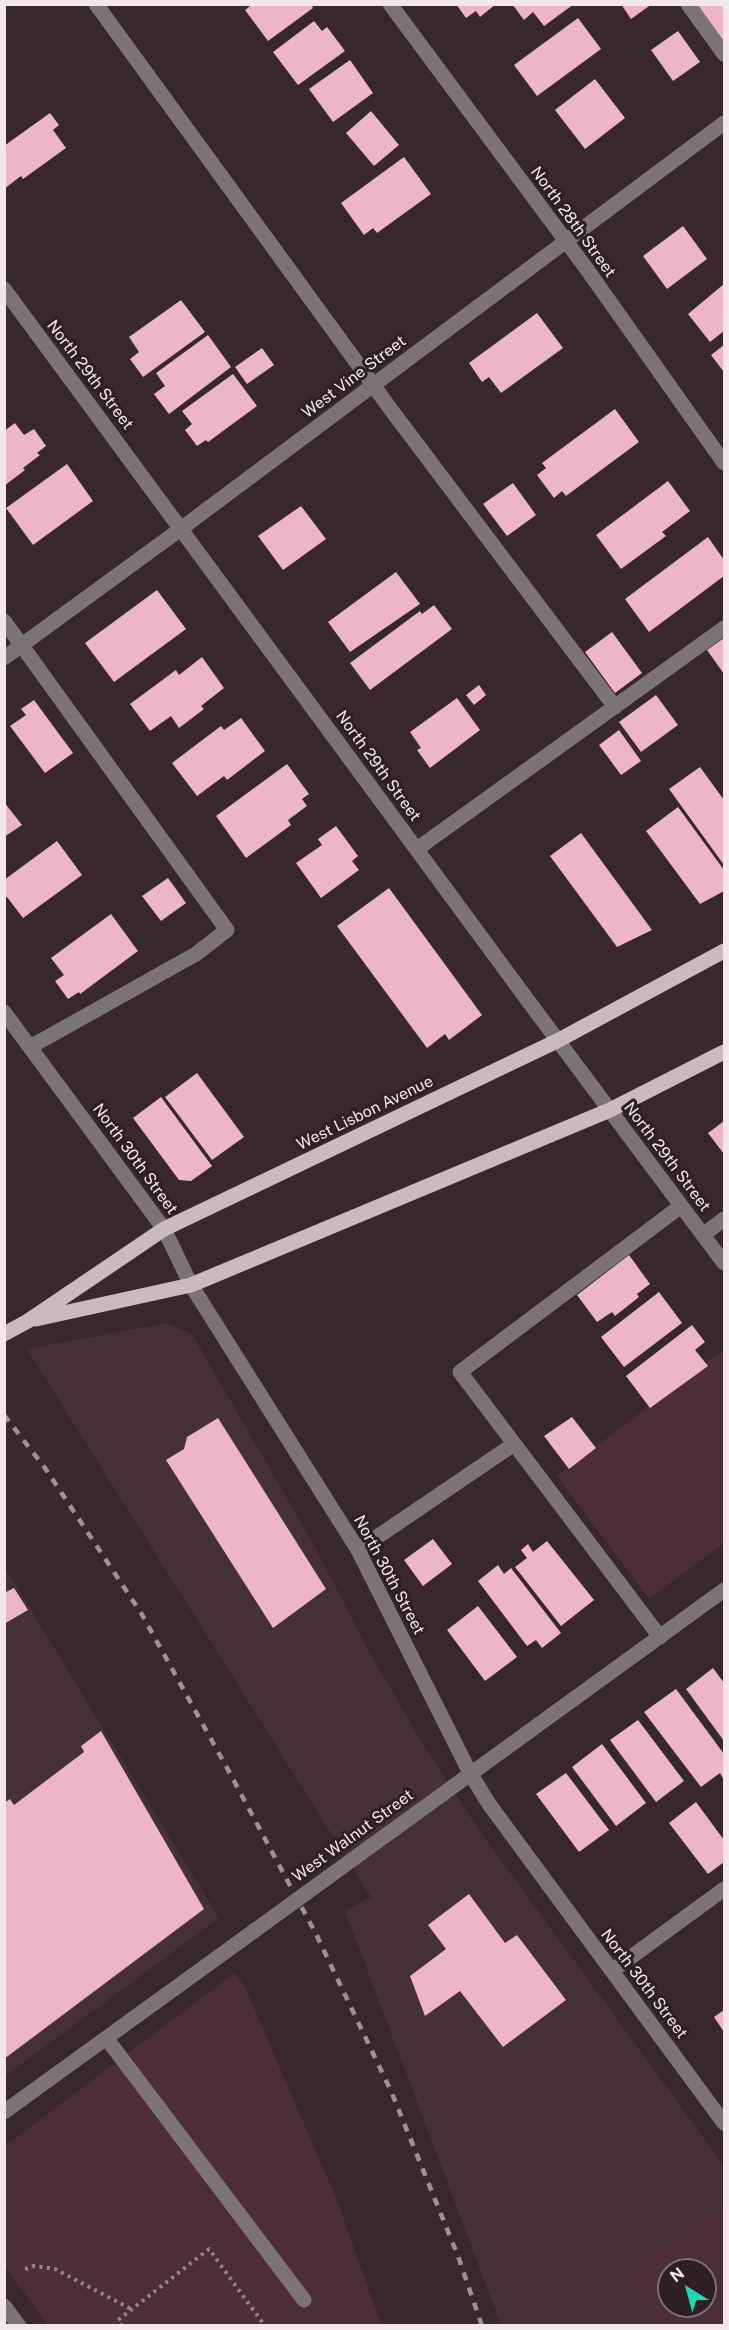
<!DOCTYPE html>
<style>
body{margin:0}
#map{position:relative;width:729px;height:2330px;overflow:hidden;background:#38282e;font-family:"Public Sans",sans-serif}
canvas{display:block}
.frame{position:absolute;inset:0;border:6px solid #f2e7eb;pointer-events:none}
.north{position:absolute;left:657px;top:2258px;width:60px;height:60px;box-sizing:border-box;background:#2d1f24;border:2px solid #7c6f74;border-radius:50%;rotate:323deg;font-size:16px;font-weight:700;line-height:24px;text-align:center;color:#f2e7eb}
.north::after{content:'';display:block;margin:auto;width:21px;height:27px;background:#21d5af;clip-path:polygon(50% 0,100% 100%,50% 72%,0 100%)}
</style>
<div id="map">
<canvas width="729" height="2330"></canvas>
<div class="frame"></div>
<div class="north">N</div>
</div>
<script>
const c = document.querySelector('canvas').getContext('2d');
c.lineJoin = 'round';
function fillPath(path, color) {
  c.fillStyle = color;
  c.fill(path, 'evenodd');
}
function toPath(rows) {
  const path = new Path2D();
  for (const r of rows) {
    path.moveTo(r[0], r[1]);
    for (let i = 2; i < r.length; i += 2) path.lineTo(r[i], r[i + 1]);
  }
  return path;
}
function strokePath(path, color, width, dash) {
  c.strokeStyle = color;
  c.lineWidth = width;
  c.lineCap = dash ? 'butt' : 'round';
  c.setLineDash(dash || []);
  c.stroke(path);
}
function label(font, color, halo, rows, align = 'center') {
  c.font = font + ' "Public Sans",sans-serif';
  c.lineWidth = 6;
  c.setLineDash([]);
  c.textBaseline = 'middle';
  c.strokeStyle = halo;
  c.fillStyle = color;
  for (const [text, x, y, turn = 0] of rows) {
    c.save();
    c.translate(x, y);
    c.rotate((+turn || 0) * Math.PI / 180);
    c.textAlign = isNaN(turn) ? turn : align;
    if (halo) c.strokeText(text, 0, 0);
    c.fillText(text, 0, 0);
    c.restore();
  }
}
fillPath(toPath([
 [167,1323,192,1334,314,1545,367,1648,424,1746,477,1827,724,2166,724,2204,627,2276,662,2325,501,2325,345,1911,371,1897,27,1349],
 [4,1566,219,1918,5,2076,4,2076]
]), '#452f38');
fillPath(toPath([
 [724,1350,724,1543,649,1599,557,1476],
 [235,1973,246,1989,338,2203,381,2325,48,2325,5,2267,5,2146],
 [724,2204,724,2325,662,2325,626,2276],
 [669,2270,705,2270,705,2306,669,2306]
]), '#4e2d3b');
fillPath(toPath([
 [253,4,311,4,313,8,268,41,245,10],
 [456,4,496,4,480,17,476,11,466,18],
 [512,4,574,4,544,26,533,12,524,20],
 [621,4,652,4,631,19],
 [695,4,724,4,724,44],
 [578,18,601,49,537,96,514,65],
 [314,21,322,31,327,27,345,51,298,85,273,52],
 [678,31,700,62,673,81,651,50],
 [350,60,373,93,333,122,309,89],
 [595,79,625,118,585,149,555,110],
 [371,111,399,145,374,166,346,133],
 [50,113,59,125,53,130,66,148,23,179,21,176,4,189,4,146],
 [404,157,431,194,377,233,373,228,364,235,341,203],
 [683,226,707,259,667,289,643,256],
 [724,284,724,331,710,342,688,314],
 [181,300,205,332,143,377,130,359,139,352,129,337],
 [537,313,563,348,501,393,489,377,482,382,469,363],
 [208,335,231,367,169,414,154,394,165,386,156,373],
 [724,345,724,372,711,355],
 [262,348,274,365,247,384,235,367],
 [233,374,257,406,208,442,206,440,197,446,185,430,192,424,182,411],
 [615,409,639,442,566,496,562,491,554,498,537,475,546,468,542,463],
 [15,423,24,435,34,429,46,446,37,453,40,455,23,468,25,470,4,486,4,431],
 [67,464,93,501,33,545,6,508],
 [668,481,690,511,662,532,666,536,621,569,596,535],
 [513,483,536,515,507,536,483,504],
 [301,506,326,539,283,570,258,536],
 [708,537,724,560,724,576,649,632,625,599],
 [396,572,420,604,350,652,328,622],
 [157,590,186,629,114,682,85,643],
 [434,605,452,629,370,690,350,663,420,611,422,614],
 [612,632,642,673,615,693,585,652],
 [724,638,724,674,707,650],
 [202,657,224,688,201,706,204,709,179,728,171,716,150,731,130,704,176,670,179,675],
 [479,685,486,695,474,705,466,695],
 [656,695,678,725,641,752,619,722],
 [457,698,480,730,430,768,417,750,421,748,410,732],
 [34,700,73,753,45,773,10,726,26,715,21,709],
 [241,718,265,751,227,780,224,776,197,796,172,763,221,726,224,730],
 [619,730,641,761,621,775,599,745],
 [287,764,309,794,302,799,307,806,288,820,291,825,246,858,216,816],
 [700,767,724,800,724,865,669,789],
 [4,802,22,825,4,837],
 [678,807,724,870,724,891,700,904,646,831],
 [336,826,358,856,352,861,359,870,321,898,296,863,322,845,318,839],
 [581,833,652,930,617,947,550,856],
 [57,841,82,875,23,918,7,897,4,898,4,880],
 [168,878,186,903,161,921,142,896],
 [389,888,482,1015,449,1040,445,1034,427,1048,337,926],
 [111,914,138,951,80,994,79,992,68,999,55,981,64,975,51,958],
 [197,1073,244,1137,212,1160,165,1097],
 [161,1097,212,1166,191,1181,179,1180,133,1118],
 [724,1121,724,1154,708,1133],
 [629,1255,650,1284,637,1294,639,1297,615,1316,612,1312,597,1322,577,1295],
 [659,1292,682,1323,624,1367,601,1337],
 [692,1325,705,1342,695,1350,708,1366,650,1408,626,1376],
 [572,1417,596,1448,569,1469,544,1436],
 [218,1418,326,1589,273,1628,166,1460,184,1449,187,1437],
 [433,1539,452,1564,423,1586,404,1560],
 [547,1541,594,1600,561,1626,515,1567,527,1558,521,1550,528,1544,533,1552],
 [498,1565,504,1574,511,1568,561,1633,542,1648,536,1640,527,1646,478,1581],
 [14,1588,28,1610,4,1624,4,1593],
 [478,1606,517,1657,485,1681,447,1630],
 [713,1668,724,1683,724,1741,686,1689],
 [676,1689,724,1754,724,1780,720,1773,701,1787,644,1712],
 [638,1720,684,1781,656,1802,610,1740],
 [101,1731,204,1909,4,2059,4,1803,10,1799,14,1805,84,1752,81,1746],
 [602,1744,646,1803,616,1826,572,1767],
 [566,1773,609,1830,579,1852,536,1794],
 [696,1802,724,1840,724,1862,708,1874,669,1823],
 [469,1894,505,1943,517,1935,566,2000,503,2047,460,1991,425,2016,410,1976,446,1949,428,1925],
 [724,2010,724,2032,714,2017]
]), '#ecb5ca');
strokePath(toPath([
 [25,2269,34,2266,55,2269,131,2309],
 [122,2326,118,2320,209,2249,265,2326]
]), '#928489', 4, [3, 4.5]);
strokePath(toPath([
 [96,4,392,411,615,707],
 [390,4,586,268,724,463],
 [688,4,724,54],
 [4,289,529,1002,724,1263],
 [4,621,227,930,196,954,30,1047],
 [4,658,182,528,724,123],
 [417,849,724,628],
 [4,1012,164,1229,191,1285,358,1550,470,1773,489,1804,724,2123],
 [703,1235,724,1219],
 [358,1550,514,1444],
 [660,1637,460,1372,681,1206],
 [327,1878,724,1590],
 [612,1971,724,1889],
 [107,2039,304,2300],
 [4,2112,254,1931],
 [4,2306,19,2326]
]), '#7c7376', 15);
strokePath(toPath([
 [36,1319,191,1285,610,1110,724,1052],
 [4,1334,28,1321,164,1229,557,1041,724,951]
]), '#cbb9c0', 15);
strokePath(toPath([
 [4,1415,45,1468,141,1613,226,1766,316,1934,391,2091,458,2256,482,2326]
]), '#9e9196', 4.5, [8, 8]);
strokePath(toPath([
 [254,1931,327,1878]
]), '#7c7376', 15);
label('16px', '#f2e7eb', '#2d1f24', [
 ["North 28th Street",573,222,54],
 ["North 29th Street",90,375,53],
 ["West Vine Street",354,377,-37],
 ["North 29th Street",378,766,54],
 ["West Lisbon Avenue",365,1113,-26],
 ["North 29th Street",667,1157,53],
 ["North 30th Street",135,1159,54],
 ["North 30th Street",389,1575,62],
 ["West Walnut Street",353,1836,-36],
 ["North 30th Street",644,1984,53]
]);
</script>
